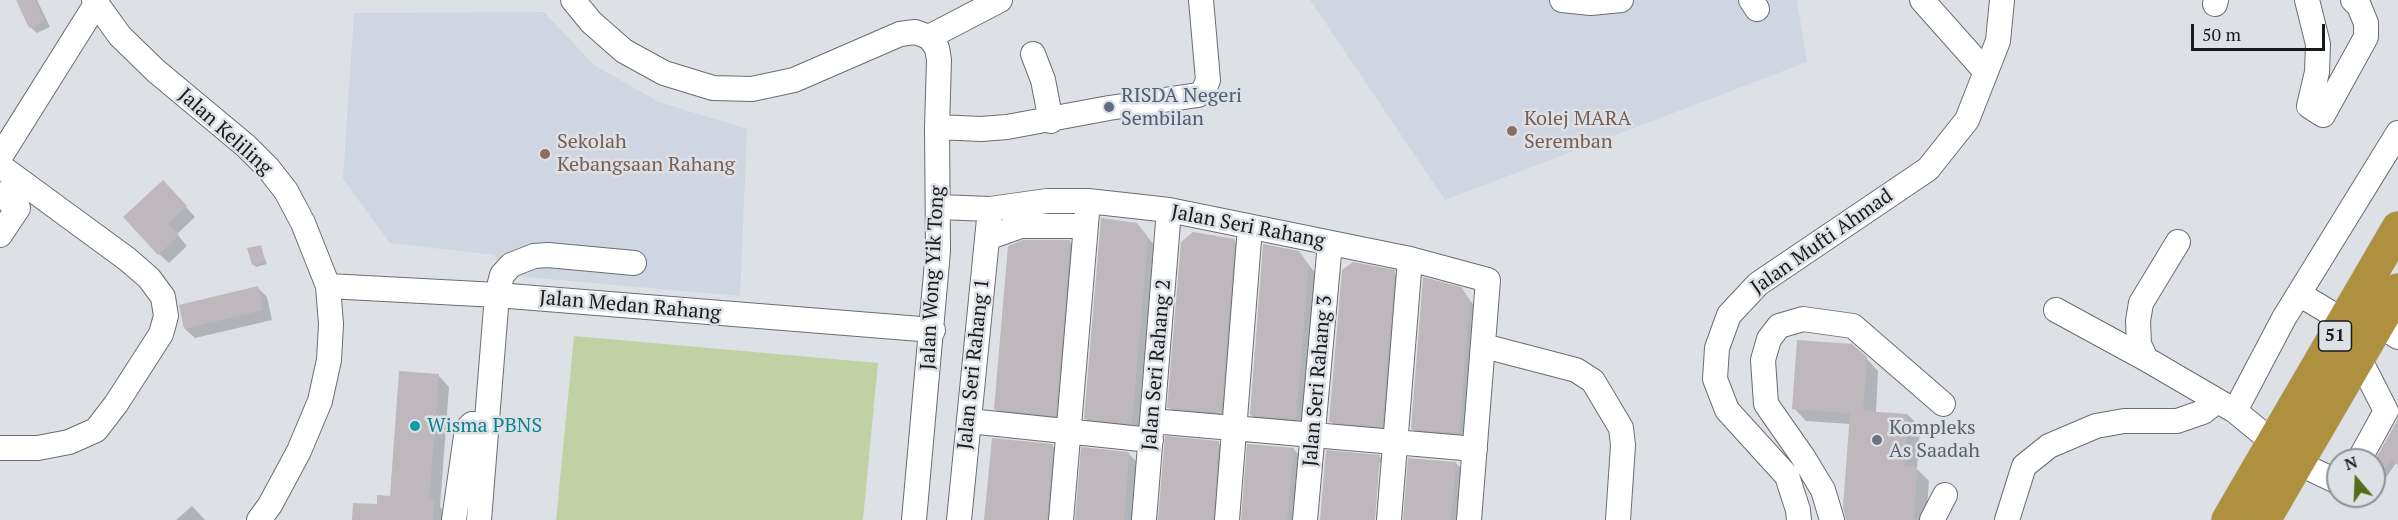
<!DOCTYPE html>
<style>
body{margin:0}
#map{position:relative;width:2398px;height:520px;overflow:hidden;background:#dde0e5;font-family:"PT Serif",serif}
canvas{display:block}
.north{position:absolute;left:2326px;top:448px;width:60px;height:60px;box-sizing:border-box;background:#dde0e5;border:2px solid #8f9195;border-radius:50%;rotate:341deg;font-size:16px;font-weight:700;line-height:24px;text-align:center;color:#191a1c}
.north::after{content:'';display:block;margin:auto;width:21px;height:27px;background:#576c1a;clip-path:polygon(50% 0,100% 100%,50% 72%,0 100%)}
.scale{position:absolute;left:2191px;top:24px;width:134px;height:27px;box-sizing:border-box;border:3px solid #191a1c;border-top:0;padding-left:8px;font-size:18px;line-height:21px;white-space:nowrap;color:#191a1c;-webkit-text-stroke:4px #dde0e5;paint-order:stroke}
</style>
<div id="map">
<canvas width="2398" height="520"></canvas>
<div class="north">N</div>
<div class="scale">50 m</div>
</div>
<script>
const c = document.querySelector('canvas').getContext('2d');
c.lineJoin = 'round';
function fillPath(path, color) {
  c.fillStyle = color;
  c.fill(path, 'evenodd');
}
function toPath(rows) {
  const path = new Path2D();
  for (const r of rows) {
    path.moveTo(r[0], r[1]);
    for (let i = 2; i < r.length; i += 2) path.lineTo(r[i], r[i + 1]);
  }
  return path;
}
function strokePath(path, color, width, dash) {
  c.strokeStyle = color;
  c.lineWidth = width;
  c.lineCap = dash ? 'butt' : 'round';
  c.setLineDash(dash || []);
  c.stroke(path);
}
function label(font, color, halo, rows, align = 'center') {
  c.font = font + ' "PT Serif",serif';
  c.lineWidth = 5;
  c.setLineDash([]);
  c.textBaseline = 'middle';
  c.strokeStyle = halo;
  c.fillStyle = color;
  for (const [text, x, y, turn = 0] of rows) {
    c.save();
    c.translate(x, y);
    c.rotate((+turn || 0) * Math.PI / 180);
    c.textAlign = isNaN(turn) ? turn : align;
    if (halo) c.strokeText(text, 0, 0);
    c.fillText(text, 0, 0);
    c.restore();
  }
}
fillPath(toPath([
 [1310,0,1797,0,1807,62,1445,200],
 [544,12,594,65,659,102,747,129,740,296,502,275,495,255,390,243,343,179,354,13]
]), '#cfd6e2');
fillPath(toPath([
 [574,336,878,363,863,520,556,520]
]), '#c2d1a4');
fillPath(toPath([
 [18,0,37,0,50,27,37,33,30,27],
 [163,182,195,217,177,234,187,246,169,263,159,254],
 [1136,224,1157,248,1141,433,1095,428,1085,418],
 [1234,241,1244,251,1230,422,1179,417,1169,407],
 [1070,242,1079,251,1065,425,1005,418,995,409],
 [260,246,267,264,256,267,253,264],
 [1298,252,1318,276,1305,427,1261,424,1251,415],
 [1394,272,1404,282,1391,436,1340,431,1330,421],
 [257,287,267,297,272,320,195,338,185,329],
 [1460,289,1479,311,1468,442,1422,438,1412,429],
 [1866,358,1878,371,1876,413,1908,415,1920,427,1917,469,1929,481,1926,520,1847,520,1850,424,1806,421,1794,408],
 [438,375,449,387,440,507,445,512,444,520,353,520,391,498],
 [2398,422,2398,465,2396,463,2385,479,2374,471,2374,464],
 [1218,443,1228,452,1223,520,1159,520],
 [1052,446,1062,455,1057,520,986,520],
 [1293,449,1303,459,1297,520,1243,520],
 [1129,454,1138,463,1134,520,1077,520],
 [1379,456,1389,466,1385,520,1376,520,1381,463,1378,463,1373,520,1322,520],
 [1456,463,1465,473,1461,520,1405,520],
 [192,506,205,520,176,520]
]), '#0003');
fillPath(toPath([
 [16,0,35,0,44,21,29,28],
 [163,180,187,206,168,224,179,235,158,255,123,217],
 [1101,218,1137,223,1148,237,1132,424,1084,419],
 [1193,232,1235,239,1221,413,1167,408,1181,242],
 [1023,240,1070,240,1056,416,994,409,1008,246],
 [1263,244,1299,251,1309,265,1296,419,1250,415],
 [261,245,265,261,252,265,247,248],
 [1353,262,1395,270,1382,427,1329,422,1342,270],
 [1423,277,1461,287,1470,300,1459,433,1411,429],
 [258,286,263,310,184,329,179,305],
 [1797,340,1852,344,1867,357,1863,411,1908,414,1905,466,1917,467,1914,520,1846,520,1843,507,1850,413,1792,409],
 [399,371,439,374,429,499,434,499,433,520,352,520,353,503,377,504,377,495,390,496],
 [2398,419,2398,465,2391,460,2374,486,2374,462],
 [1165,436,1219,441,1213,520,1158,520],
 [992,438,1053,444,1047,520,984,520],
 [1247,444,1294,448,1287,520,1241,520],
 [1081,447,1129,452,1124,520,1075,520],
 [1326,450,1380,455,1375,520,1320,520],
 [1408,458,1456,462,1451,520,1403,520]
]), '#beb8bc');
const minor = toPath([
 [94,0,120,36,156,71,246,146,268,168,286,191,303,223,328,286,331,324,329,360,320,401,299,451,270,505,259,520],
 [573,0,591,22,624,51,664,73,713,88,752,89,794,80,900,34,915,32,929,37,1000,0],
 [1562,0,1591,3,1621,0],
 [1751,0,1757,9],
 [1922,0,1986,72],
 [2307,0,2318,44,2317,72,2309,106,2323,115,2366,37,2366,23,2359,6,2353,0],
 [2215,4,2216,0],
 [1033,54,1043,80,1051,121],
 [937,127,981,129,1007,127,1109,108,1198,95,1204,90,1208,80,1201,0],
 [0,157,96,4],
 [0,166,127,259,149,278,163,297,166,316,161,334,116,404,96,430,69,442,38,448,0,448],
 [0,194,18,208,0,235],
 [939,207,990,209,1047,201,1088,201,1169,210,1410,259,1488,280,1469,520],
 [987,238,1021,226,1086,226],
 [2178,242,2141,303,2138,321,2139,344,2146,359,2235,411,2298,463,2338,482],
 [328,286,497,295,933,330],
 [2299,294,2344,321],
 [2056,310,2146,359],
 [2378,324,2398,337],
 [1484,346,1576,370,1593,381,1621,428,1623,445,1618,520],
 [2235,411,2284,318,2398,133],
 [969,421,1151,440],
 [1152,421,1475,449],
 [2359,460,2386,411,2359,358],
 [454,520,467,429,472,424,487,425],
 [479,520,497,295,502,275,511,265,534,256,548,255,634,263],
 [914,520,938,251,937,127,939,60,937,48,929,37],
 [959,520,990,209],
 [1061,520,1088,201],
 [1144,520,1169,210],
 [1227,520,1250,227],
 [1305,520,1330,243],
 [1389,520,1410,259],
 [1799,520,1798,510,1787,476,1727,410,1715,379,1717,348,1729,315,1758,284,1928,169,1967,120,1998,41,2002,0],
 [1832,520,1823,490,1803,457,1766,404,1763,360,1769,339,1779,326,1803,319,1853,326,1943,404],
 [1932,520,1945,495],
 [2007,520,2024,466,2049,446,2096,426,2124,421,2177,421,2203,412,2217,401]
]);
const highway = toPath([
 [2228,520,2398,228],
 [2264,520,2398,290]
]);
strokePath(minor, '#6b6d72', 26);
strokePath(highway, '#bfbfbf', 34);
strokePath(minor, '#fff', 24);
strokePath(highway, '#ae903f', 33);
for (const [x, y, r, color] of [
 [1109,107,6,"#5c6f8a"],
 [1512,131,6,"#8d6e63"],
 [545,154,6,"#8d6e63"],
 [415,426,6,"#0f9aa8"],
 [1877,440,6,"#6b7280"]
]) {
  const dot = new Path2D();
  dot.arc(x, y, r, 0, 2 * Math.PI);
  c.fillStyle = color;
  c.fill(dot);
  strokePath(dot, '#dde0e5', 2);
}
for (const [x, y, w] of [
 [2335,336,33]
]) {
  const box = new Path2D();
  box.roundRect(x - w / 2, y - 15, w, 30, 4.5);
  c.fillStyle = '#dde0e5';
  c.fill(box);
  strokePath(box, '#191a1c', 1.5);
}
label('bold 18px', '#191a1c', null, [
 ["51",2335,336]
]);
label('20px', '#4e5e75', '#dde0e5', [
 ["RISDA Negeri",1121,96],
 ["Sembilan",1121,119]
], 'left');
label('20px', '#785e54', '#dde0e5', [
 ["Kolej MARA",1524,119],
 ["Seremban",1524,142],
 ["Sekolah",557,142],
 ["Kebangsaan Rahang",557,165]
], 'left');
label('20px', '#191a1c', '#dde0e5', [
 ["Jalan Keliling",225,132,42],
 ["Jalan Seri Rahang",1248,227,11],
 ["Jalan Mufti Ahmad",1822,242,-35],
 ["Jalan Wong Yik Tong",933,278,-87],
 ["Jalan Medan Rahang",630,306,5],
 ["Jalan Seri Rahang 1",974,364,-84],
 ["Jalan Seri Rahang 2",1157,365,-85],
 ["Jalan Seri Rahang 3",1318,381,-85]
]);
label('20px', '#0d838f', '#dde0e5', [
 ["Wisma PBNS",427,426]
], 'left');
label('20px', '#5b616d', '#dde0e5', [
 ["Kompleks",1889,428],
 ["As Saadah",1889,451]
], 'left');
</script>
